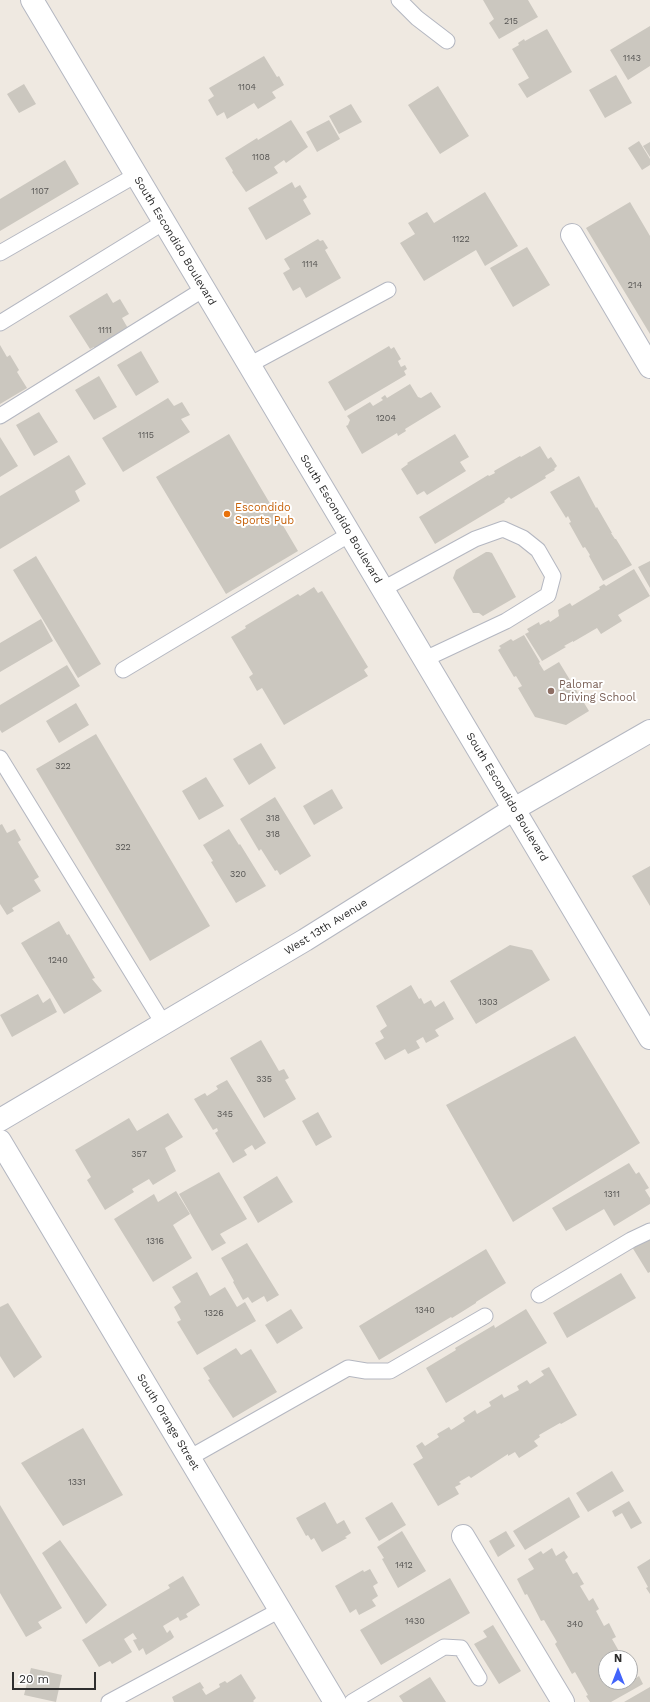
<!DOCTYPE html>
<style>
body{margin:0}
#map{position:relative;width:650px;height:1702px;overflow:hidden;background:#efe9e1;font-family:"Work Sans",sans-serif}
canvas{display:block}
.north{position:absolute;left:598px;top:1650px;width:40px;height:40px;box-sizing:border-box;background:#fff;border:1px solid #ababab;border-radius:50%;rotate:0deg;font-size:11px;font-weight:700;line-height:16px;text-align:center;color:#2e2e2e}
.north::after{content:'';display:block;margin:auto;width:14px;height:18px;background:#4264fb;clip-path:polygon(50% 0,100% 100%,50% 72%,0 100%)}
.scale{position:absolute;left:12px;top:1672px;width:84px;height:18px;box-sizing:border-box;border:2px solid #2e2e2e;border-top:0;padding-left:5px;font-size:12px;line-height:14px;white-space:nowrap;color:#2e2e2e;-webkit-text-stroke:3px #fff;paint-order:stroke}
</style>
<div id="map">
<canvas width="650" height="1702"></canvas>
<div class="north">N</div>
<div class="scale">20 m</div>
</div>
<script>
const c = document.querySelector('canvas').getContext('2d');
c.lineJoin = 'round';
function fillPath(path, color) {
  c.fillStyle = color;
  c.fill(path, 'evenodd');
}
function toPath(rows) {
  const path = new Path2D();
  for (const r of rows) {
    path.moveTo(r[0], r[1]);
    for (let i = 2; i < r.length; i += 2) path.lineTo(r[i], r[i + 1]);
  }
  return path;
}
function strokePath(path, color, width, dash) {
  c.strokeStyle = color;
  c.lineWidth = width;
  c.lineCap = dash ? 'butt' : 'round';
  c.setLineDash(dash || []);
  c.stroke(path);
}
function label(font, color, halo, rows, align = 'center') {
  c.font = font + ' "Work Sans",sans-serif';
  c.lineWidth = 4;
  c.setLineDash([]);
  c.textBaseline = 'middle';
  c.strokeStyle = halo;
  c.fillStyle = color;
  for (const [text, x, y, turn = 0] of rows) {
    c.save();
    c.translate(x, y);
    c.rotate((+turn || 0) * Math.PI / 180);
    c.textAlign = isNaN(turn) ? turn : align;
    if (halo) c.strokeText(text, 0, 0);
    c.fillText(text, 0, 0);
    c.restore();
  }
}
fillPath(toPath([
 [483,0,528,0,538,17,499,39,489,23,494,19],
 [650,26,650,66,628,80,610,50],
 [547,29,572,72,527,98,518,84,529,78,512,49,519,45,518,43,524,39,525,41],
 [264,56,277,77,279,76,284,85,272,92,276,98,258,109,254,103,227,119,224,112,217,116,208,100,214,96,209,88],
 [616,75,632,103,605,118,589,90],
 [24,84,36,104,19,113,7,94],
 [438,86,469,136,440,154,408,105],
 [351,104,362,122,339,134,329,116],
 [291,120,308,147,286,163,284,160,274,167,278,173,246,192,232,172,233,171,225,158,257,138,258,140],
 [329,120,340,139,317,152,306,132],
 [639,141,650,159,650,165,642,170,628,148],
 [650,142,650,157,643,146],
 [65,160,79,184,0,231,0,199],
 [292,182,295,188,300,185,307,197,303,200,311,214,266,240,248,208],
 [485,192,518,246,485,266,476,250,424,281,400,243,415,234,408,223,427,212,434,223],
 [630,202,650,236,650,334,586,228],
 [318,239,320,241,323,240,328,248,325,250,341,278,306,298,300,287,293,291,283,273,290,269,284,259],
 [527,247,550,285,513,307,490,268],
 [107,293,113,303,120,299,129,314,122,318,129,330,96,350,94,347,90,349,69,316],
 [0,345,7,357,10,355,19,370,17,372,27,388,0,404],
 [389,346,391,349,394,347,401,359,398,361,401,367,405,365,407,369,404,371,406,375,345,411,328,382],
 [141,351,159,382,136,396,117,365],
 [99,376,117,407,94,420,75,390],
 [410,384,418,397,421,398,431,392,441,407,405,429,406,431,398,436,397,433,362,454,346,426,348,425,350,420,347,416,370,402,373,406,383,400,381,398,385,395,387,398],
 [168,398,174,406,182,402,190,415,181,419,190,432,123,472,102,438],
 [39,412,58,442,34,456,16,425],
 [229,434,298,551,226,594,156,477],
 [455,434,469,457,460,462,466,471,427,495,424,491,417,495,401,469,408,464,407,463],
 [0,437,18,466,0,477],
 [540,446,548,459,551,457,557,466,554,469,555,470,545,476,546,478,511,499,509,497,504,501,505,502,435,544,419,517,488,475,489,476,495,473,494,471,520,456,521,457],
 [69,455,86,484,75,491,80,501,0,549,0,496],
 [579,476,596,508,597,507,612,533,611,533,615,539,616,539,632,565,603,581,589,556,590,555,585,547,583,548,569,523,571,522,568,516,566,518,550,492],
 [486,552,489,552,492,553,516,597,483,616,479,613,473,613,453,578,456,570],
 [36,556,101,664,78,678,13,570],
 [650,561,650,588,638,567],
 [634,569,650,596,618,615,622,621,601,634,597,628,573,642,573,641,564,646,566,647,542,661,525,634,529,632,527,629,539,622,540,625,549,620,550,622,559,616,558,610,570,603,572,606,600,589,599,587,604,584,606,586],
 [314,587,318,593,322,591,368,667,364,670,368,676,284,725,262,688,257,691,249,677,253,674,231,637,246,628,245,626,298,594,300,596],
 [41,619,53,641,0,672,0,643],
 [524,635,540,662,539,663,544,671,559,662,589,711,566,725,535,717,518,688,522,686,516,676,514,677,498,650,501,648,499,646,511,639,513,641],
 [67,665,80,686,2,733,0,730,0,705],
 [76,703,89,725,59,743,46,721],
 [96,734,210,926,150,961,36,769],
 [261,743,276,768,249,785,233,759],
 [206,777,224,806,199,820,182,791],
 [332,789,343,808,314,825,303,806],
 [275,797,311,856,280,875,277,870,275,871,261,849,259,851,240,819],
 [2,824,7,833,15,829,21,840,18,842,39,877,34,880,41,891,12,908,14,911,7,915,0,904,0,825],
 [229,829,239,845,240,844,266,886,236,903,211,862,213,861,203,845],
 [650,866,650,906,632,876],
 [59,921,67,935,69,934,95,978,92,979,102,991,64,1014,21,943],
 [510,945,532,950,550,980,476,1024,450,981],
 [411,985,419,999,421,998,424,1004,431,1000,435,1007,444,1001,454,1019,435,1030,439,1036,426,1043,423,1037,416,1041,420,1048,408,1054,405,1049,385,1060,375,1043,384,1038,380,1031,387,1026,376,1006],
 [38,994,43,1003,50,998,57,1012,12,1037,0,1015],
 [575,1036,640,1143,513,1222,446,1105],
 [261,1040,279,1071,284,1069,289,1078,285,1080,296,1099,264,1118,230,1058],
 [227,1080,266,1143,255,1150,252,1145,244,1150,247,1155,233,1163,215,1133,218,1131,217,1128,213,1130,194,1099,205,1093,207,1096,218,1089,216,1086],
 [318,1112,332,1137,316,1146,302,1121],
 [168,1113,183,1137,165,1148,176,1171,153,1185,149,1179,132,1189,134,1192,105,1210,87,1180,91,1177,75,1150,129,1118,137,1131],
 [629,1163,636,1174,639,1172,649,1188,645,1190,650,1198,650,1204,614,1226,604,1209,566,1231,552,1208],
 [219,1172,247,1219,220,1234,226,1243,212,1251,179,1194],
 [277,1176,293,1202,258,1223,243,1197],
 [176,1191,190,1214,173,1225,192,1258,153,1282,114,1219,154,1194,158,1202],
 [650,1236,650,1272,648,1273,632,1247],
 [247,1243,279,1295,267,1302,264,1296,252,1303,248,1297,243,1300,233,1282,234,1281,221,1258],
 [486,1249,506,1283,476,1302,476,1303,452,1318,451,1317,379,1360,359,1326],
 [197,1272,210,1296,225,1287,237,1307,245,1302,256,1321,197,1355,177,1322,181,1320,174,1307,181,1302,172,1287],
 [621,1273,636,1298,567,1338,553,1313],
 [8,1303,42,1357,14,1378,0,1356,0,1307],
 [291,1309,303,1328,277,1344,265,1325],
 [526,1309,547,1343,446,1403,426,1368,456,1350,455,1348,494,1325,495,1328],
 [236,1348,241,1355,251,1349,277,1392,233,1418,208,1380,210,1379,203,1368],
 [549,1367,577,1415,561,1424,560,1423,539,1435,540,1437,534,1441,538,1446,519,1458,515,1452,508,1456,508,1454,471,1478,469,1476,459,1482,461,1484,455,1487,459,1494,438,1506,413,1464,423,1458,416,1446,422,1442,425,1446,439,1437,437,1434,449,1427,451,1430,465,1421,463,1418,475,1410,477,1414,491,1406,489,1402,502,1394,504,1398,519,1390,517,1386,527,1380,530,1384,544,1375,541,1371],
 [83,1428,123,1495,63,1526,21,1463],
 [612,1471,624,1491,588,1512,576,1493],
 [569,1497,580,1517,525,1550,513,1531],
 [629,1501,642,1523,631,1529,622,1513,615,1517,612,1511],
 [325,1502,337,1524,344,1520,351,1533,345,1537,347,1538,322,1552,314,1538,311,1540,308,1535,306,1536,296,1518],
 [392,1502,406,1525,379,1541,365,1518],
 [0,1505,62,1608,38,1622,42,1628,26,1637,0,1593],
 [402,1531,426,1571,398,1588,382,1559,384,1558,377,1547],
 [506,1531,515,1546,498,1557,489,1541],
 [60,1540,107,1605,86,1624,42,1553],
 [552,1548,556,1556,564,1551,568,1557,565,1560,573,1574,577,1572,584,1584,580,1586,589,1601,593,1598,599,1609,596,1611,604,1626,609,1623,616,1637,612,1639,620,1653,624,1651,628,1658,606,1658,606,1682,630,1682,630,1669,636,1678,639,1676,643,1684,611,1702,590,1702,586,1696,588,1695,575,1672,572,1674,555,1644,557,1642,544,1620,541,1621,527,1594,525,1595,517,1579,534,1569,528,1559,541,1551,543,1554],
 [650,1559,650,1594,646,1588,648,1587,637,1567],
 [370,1569,378,1583,373,1586,378,1596,372,1600,376,1606,359,1615,356,1609,350,1613,335,1586,363,1570,364,1572],
 [183,1576,200,1605,186,1614,188,1617,180,1621,178,1617,163,1626,167,1633,170,1630,174,1637,172,1639,146,1655,143,1648,139,1651,133,1640,137,1639,133,1633,124,1639,132,1652,112,1664,110,1661,99,1667,82,1640,170,1588,168,1585],
 [450,1578,470,1613,381,1665,360,1630],
 [493,1625,521,1671,499,1684,474,1644,487,1637,483,1631],
 [31,1668,62,1675,56,1702,24,1695],
 [241,1674,256,1698,253,1701,254,1702,174,1702,172,1697,200,1682,204,1688,202,1689,206,1695,220,1687,219,1684,225,1681,227,1683],
 [430,1677,446,1702,403,1702,399,1696],
 [650,1687,650,1702,624,1702]
]), '#cbc7bf');
const service = toPath([
 [399,0,417,18,447,41],
 [0,253,136,175],
 [0,323,164,222],
 [249,365,388,290],
 [0,416,204,289],
 [383,589,475,539,503,529,523,538,538,550,553,576,548,595,506,621,425,659],
 [123,670,350,534],
 [0,758,163,1023],
 [539,1295,631,1240,650,1231],
 [189,1458,348,1368,366,1371,390,1371,485,1316],
 [109,1702,280,1610],
 [352,1702,444,1647,461,1648,479,1678]
]);
const minor = toPath([
 [572,235,650,367],
 [0,1141,335,1702],
 [463,1536,563,1702]
]);
const tertiary = toPath([
 [0,1120,305,940,514,809,650,731]
]);
const secondary = toPath([
 [32,0,650,1038]
]);
strokePath(service, '#b4b7c1', 17);
strokePath(minor, '#b4b7c1', 24);
strokePath(tertiary, '#b4b7c1', 24);
strokePath(secondary, '#b4b7c1', 24);
strokePath(service, '#fff', 15);
strokePath(minor, '#fff', 22);
strokePath(tertiary, '#fff', 22);
strokePath(secondary, '#fff', 22);
for (const [x, y, r, color] of [
 [227,514,4,"#e8710a"],
 [551,691,4,"#8d6e63"]
]) {
  const dot = new Path2D();
  dot.arc(x, y, r, 0, 2 * Math.PI);
  c.fillStyle = color;
  c.fill(dot);
  strokePath(dot, '#fff', 1.5);
}
label('9px', '#555452', null, [
 ["215",511,21],
 ["1143",632,58],
 ["1104",247,87],
 ["1108",261,157],
 ["1107",40,191],
 ["1122",461,239],
 ["1114",310,264],
 ["214",635,285],
 ["1111",105,330],
 ["1204",386,418],
 ["1115",146,435],
 ["322",63,766],
 ["318",273,818],
 ["318",273,834],
 ["322",123,847],
 ["320",238,874],
 ["1240",58,960],
 ["1303",488,1002],
 ["335",264,1079],
 ["345",225,1114],
 ["357",139,1154],
 ["1311",612,1194],
 ["1316",155,1241],
 ["1340",425,1310],
 ["1326",214,1313],
 ["1331",77,1482],
 ["1412",404,1565],
 ["1430",415,1621],
 ["340",575,1624]
]);
label('11px', '#2e2e2e', '#fff', [
 ["South Escondido Boulevard",175,241,59],
 ["South Escondido Boulevard",341,519,59],
 ["South Escondido Boulevard",507,797,59],
 ["West 13th Avenue",326,927,-32],
 ["South Orange Street",168,1422,59]
]);
label('11px', '#c56008', '#fff', [
 ["Escondido",235,508],
 ["Sports Pub",235,521]
], 'left');
label('11px', '#785e54', '#fff', [
 ["Palomar",559,685],
 ["Driving School",559,698]
], 'left');
</script>
